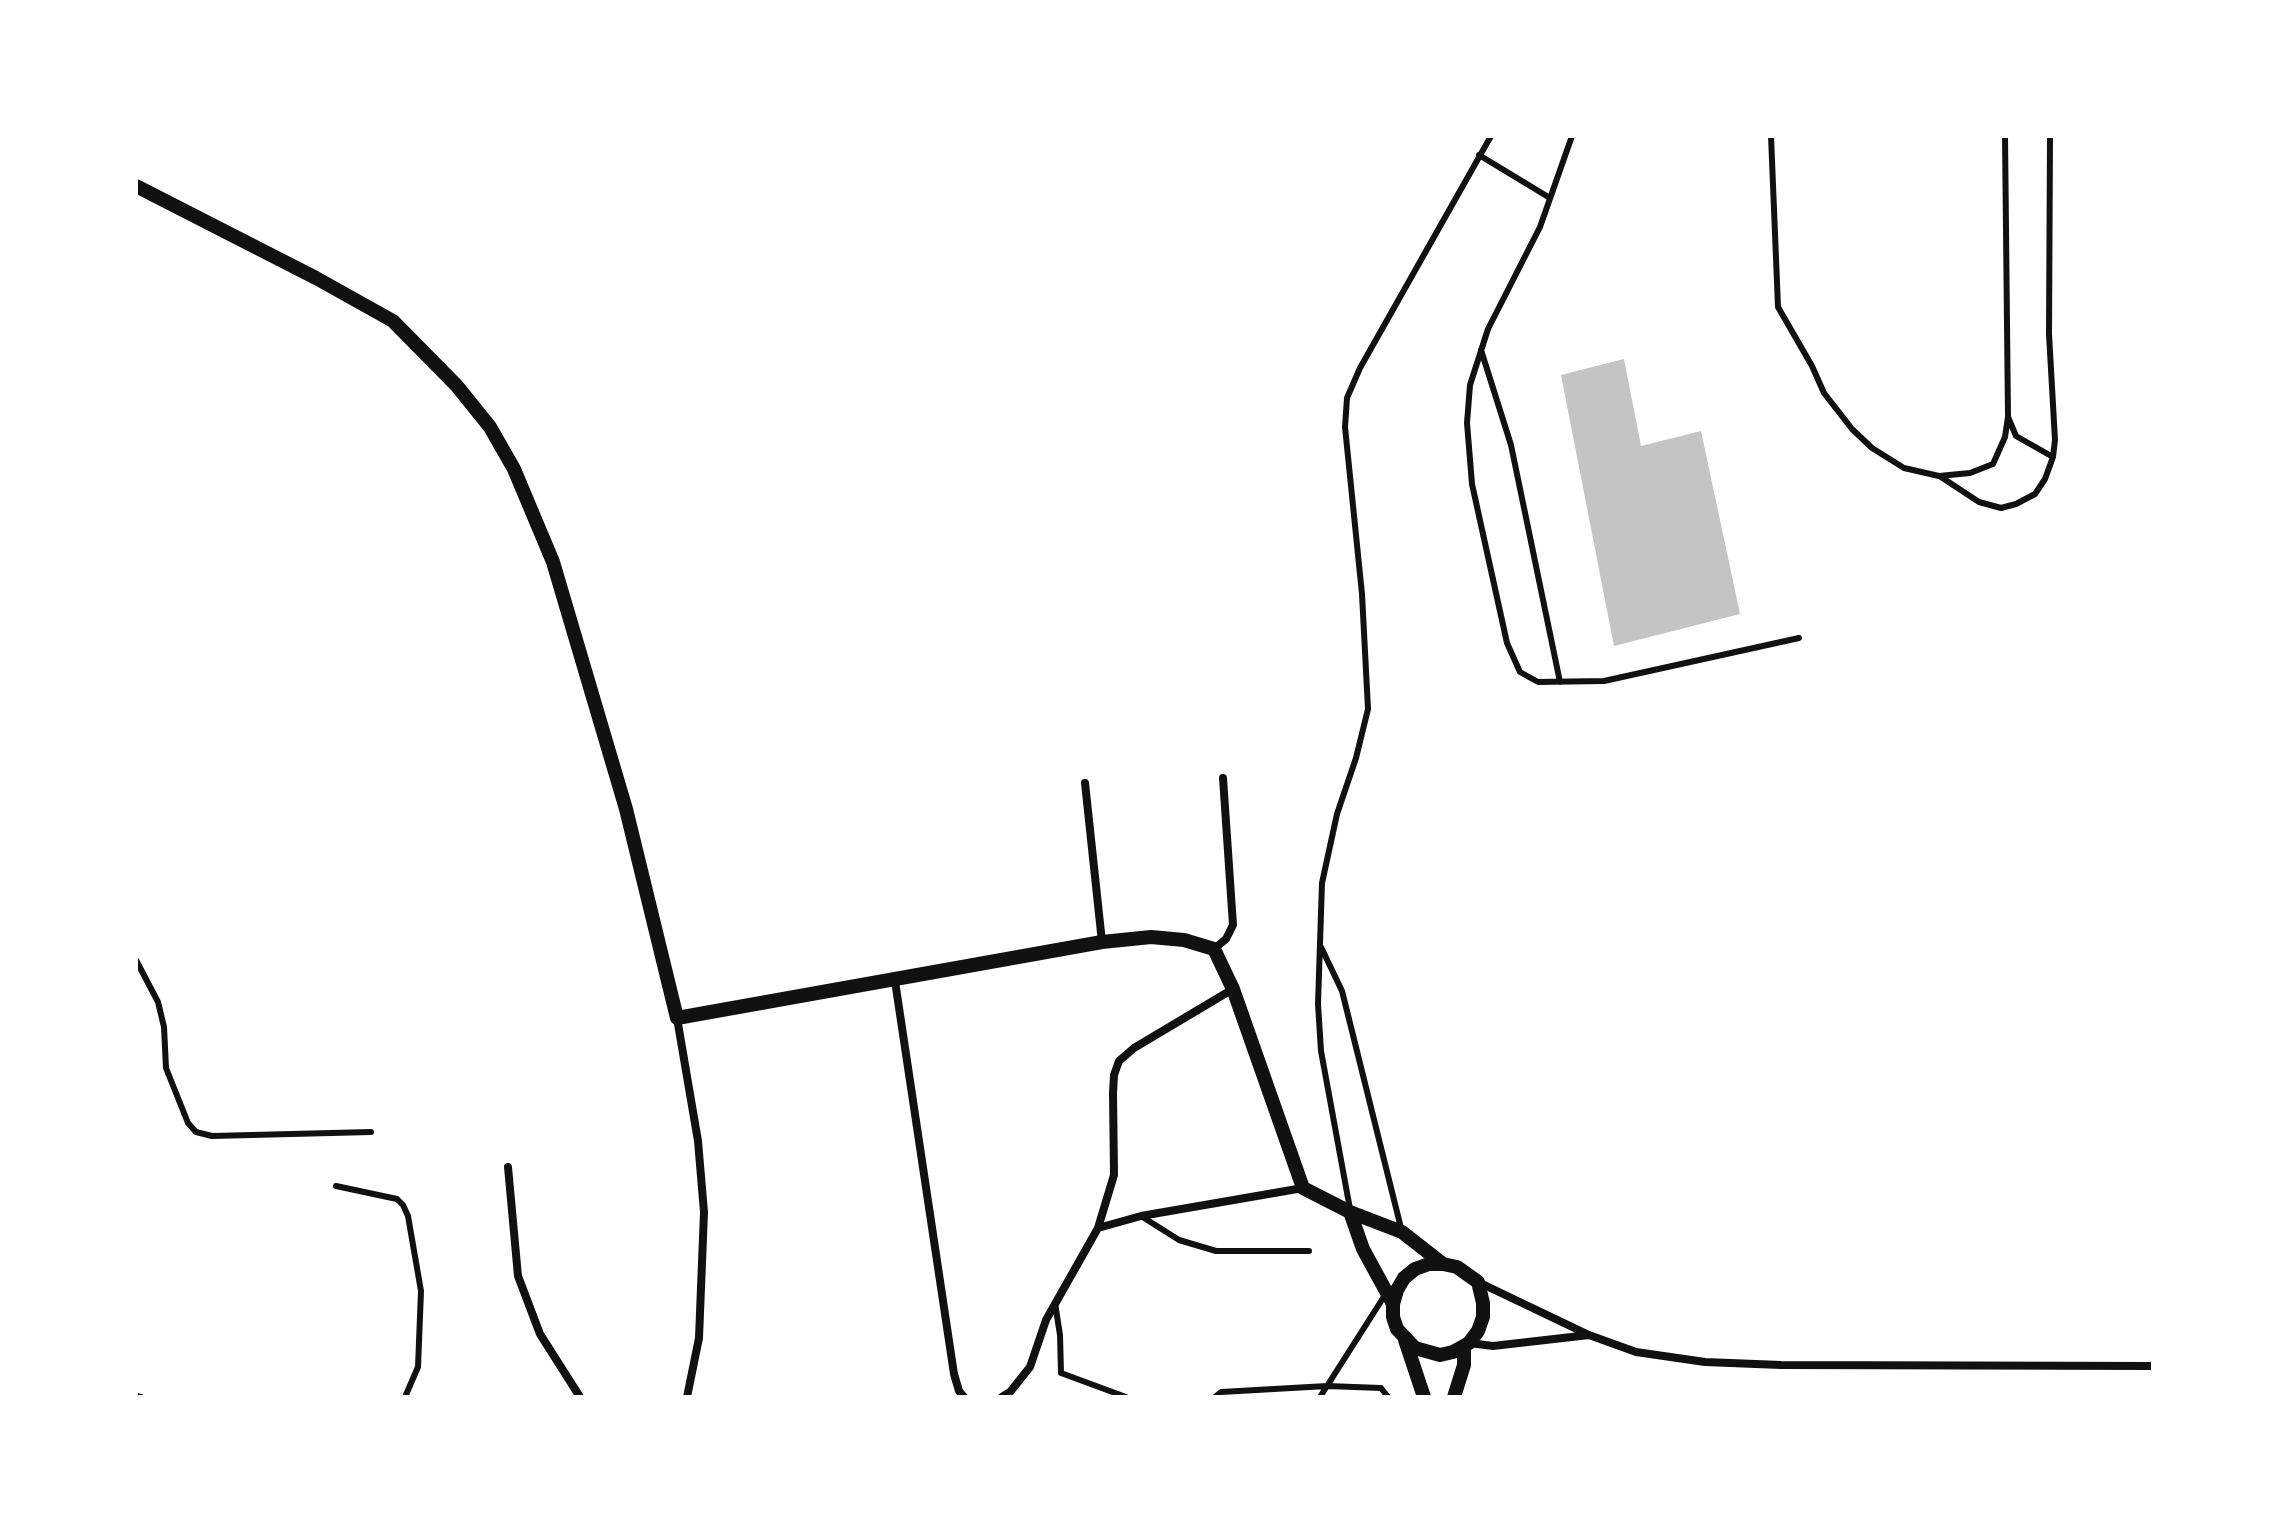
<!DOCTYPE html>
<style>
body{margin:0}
#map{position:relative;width:2289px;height:1533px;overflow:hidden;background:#fff;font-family:"IBM Plex Sans",sans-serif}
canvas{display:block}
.frame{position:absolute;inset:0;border:138px solid #fff;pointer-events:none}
</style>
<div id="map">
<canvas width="2289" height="1533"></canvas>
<div class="frame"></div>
</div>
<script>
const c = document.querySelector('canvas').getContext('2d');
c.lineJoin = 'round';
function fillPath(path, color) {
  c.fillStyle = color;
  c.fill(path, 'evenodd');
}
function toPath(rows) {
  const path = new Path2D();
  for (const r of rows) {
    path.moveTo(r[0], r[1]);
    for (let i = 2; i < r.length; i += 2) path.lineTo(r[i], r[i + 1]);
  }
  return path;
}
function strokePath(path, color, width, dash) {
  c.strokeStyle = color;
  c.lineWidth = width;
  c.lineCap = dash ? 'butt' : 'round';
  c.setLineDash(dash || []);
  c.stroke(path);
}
fillPath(toPath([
 [1624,359,1641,446,1701,431,1740,614,1614,646,1561,375]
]), '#c4c4c4');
strokePath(toPath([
 [1572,136,1540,227,1488,329,1470,385,1467,423,1472,484,1507,643,1520,672,1538,682,1604,681,1799,638],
 [1771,136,1778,307,1812,366,1824,393,1852,429,1872,448,1904,468,1939,476,1970,473,1993,464,2005,437,2008,417,2005,136],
 [1479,155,1550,198],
 [1481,350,1511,445,1560,682],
 [2008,417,2016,436,2053,457],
 [1941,477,1979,502,2001,508,2016,504,2035,494,2045,479,2053,457,2055,440,2049,334,2050,136],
 [1321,947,1342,991,1401,1228],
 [136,960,158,1002,164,1027,166,1068,188,1123,196,1132,212,1136,371,1132],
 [336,1186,397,1199,403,1205,408,1216,421,1291,418,1367,405,1397],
 [1350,1209,1321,1051,1318,1004,1322,883,1337,814,1356,758,1368,709,1362,594,1345,427,1347,398,1360,368,1491,136],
 [1141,1216,1179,1240,1216,1251,1309,1251],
 [1055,1303,1060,1335,1061,1373,1126,1397],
 [136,1396,141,1397],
 [1215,1397,1221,1392,1327,1386,1381,1388,1388,1397],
 [1320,1397,1385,1295]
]), '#111', 6);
strokePath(toPath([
 [1085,783,1102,942],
 [1214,949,1226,939,1233,925,1223,778],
 [895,981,954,1374,959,1391,964,1397],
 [677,1018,698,1141,704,1212,699,1338,687,1397],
 [508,1167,518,1276,540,1334,580,1397],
 [1098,1228,1141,1216,1303,1188],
 [1478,1282,1589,1335,1636,1352,1705,1362,1781,1365,2153,1366],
 [1469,1343,1493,1346,1589,1335],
 [1002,1397,1010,1392,1030,1367,1046,1320,1098,1228,1114,1175,1113,1093,1114,1075,1119,1061,1134,1048,1233,989]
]), '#111', 8);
strokePath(toPath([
 [136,186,316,278,393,321,457,386,490,427,514,469,553,562,626,809,677,1018,1102,942,1151,937,1184,940,1214,949,1233,989,1303,1188,1350,1212,1402,1232,1443,1264],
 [1350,1212,1363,1249,1393,1304],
 [1429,1264,1443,1264,1457,1267,1478,1282,1483,1303,1483,1317,1478,1331,1469,1343,1453,1352,1440,1355,1415,1348,1397,1329,1393,1317,1393,1304,1397,1290,1404,1278,1415,1269,1429,1264],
 [1405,1340,1424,1397],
 [1454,1397,1464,1365,1464,1346]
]), '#111', 14);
</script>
